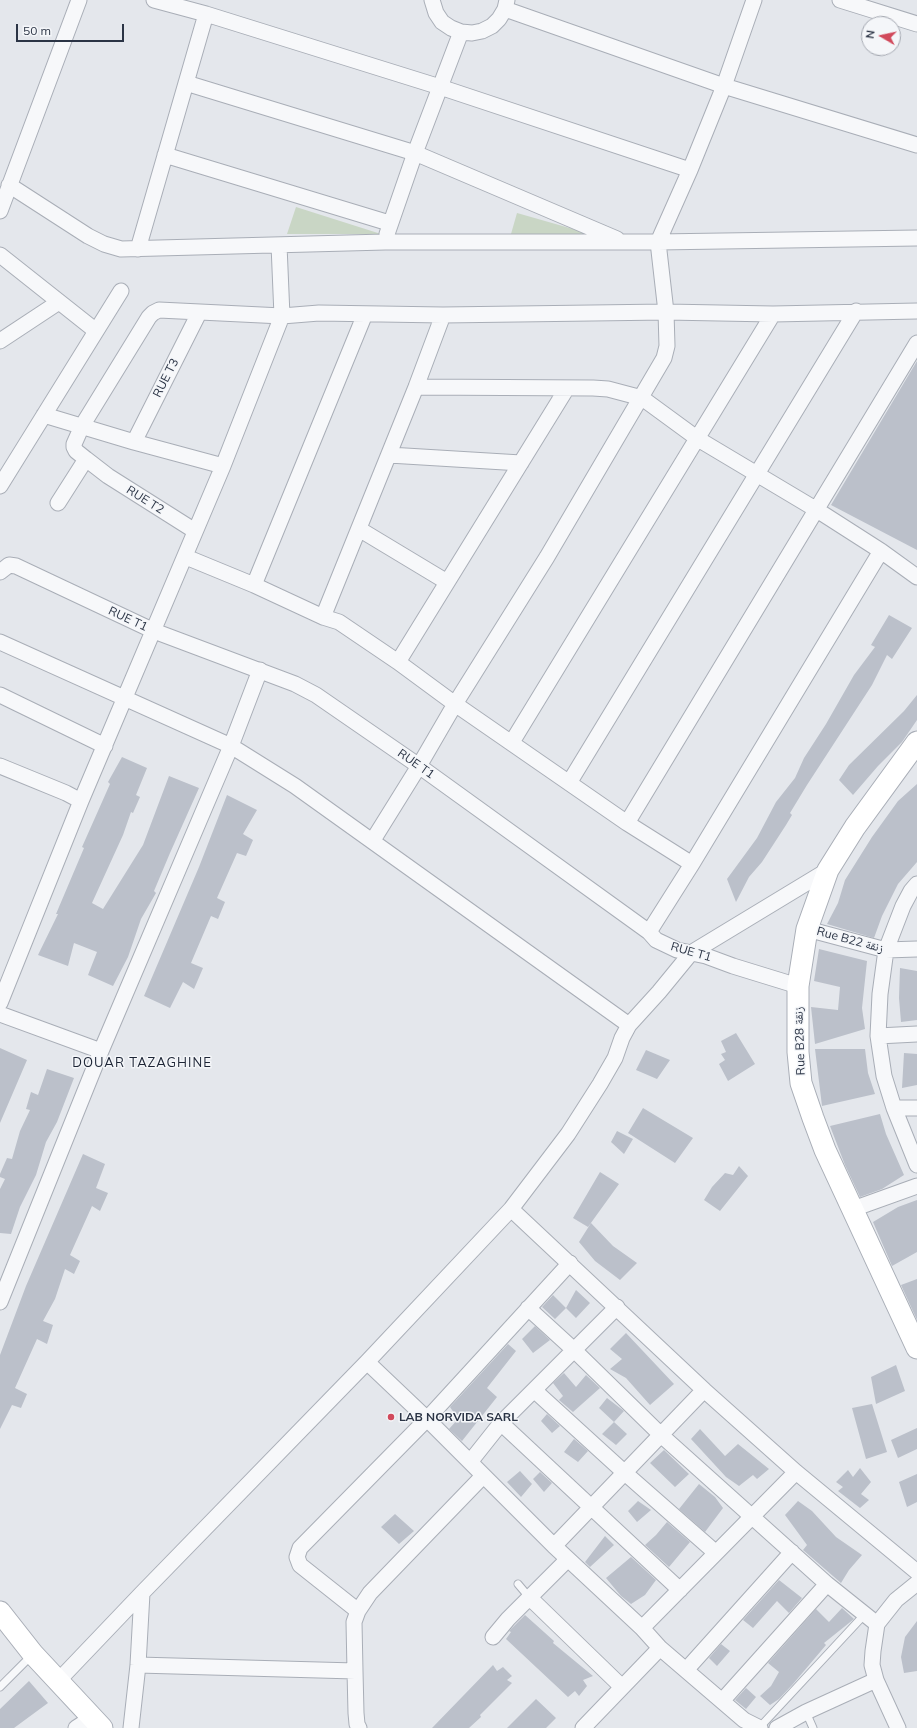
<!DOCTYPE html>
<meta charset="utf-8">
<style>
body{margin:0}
#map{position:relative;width:917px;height:1728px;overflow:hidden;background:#e4e7ec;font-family:Mulish,sans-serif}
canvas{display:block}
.north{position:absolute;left:861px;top:16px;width:40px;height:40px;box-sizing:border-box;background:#f4f6f9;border:1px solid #a4a8b1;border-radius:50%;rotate:279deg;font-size:11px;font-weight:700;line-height:16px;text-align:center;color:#2b3445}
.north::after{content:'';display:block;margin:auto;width:14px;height:18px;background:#d1495b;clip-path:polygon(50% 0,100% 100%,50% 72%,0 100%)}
.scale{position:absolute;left:16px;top:24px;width:108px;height:18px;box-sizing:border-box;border:2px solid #2b3445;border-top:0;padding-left:5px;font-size:12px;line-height:14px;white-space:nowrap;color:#2b3445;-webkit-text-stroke:3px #f4f6f9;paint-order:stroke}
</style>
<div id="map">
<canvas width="917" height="1728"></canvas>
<div class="north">N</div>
<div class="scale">50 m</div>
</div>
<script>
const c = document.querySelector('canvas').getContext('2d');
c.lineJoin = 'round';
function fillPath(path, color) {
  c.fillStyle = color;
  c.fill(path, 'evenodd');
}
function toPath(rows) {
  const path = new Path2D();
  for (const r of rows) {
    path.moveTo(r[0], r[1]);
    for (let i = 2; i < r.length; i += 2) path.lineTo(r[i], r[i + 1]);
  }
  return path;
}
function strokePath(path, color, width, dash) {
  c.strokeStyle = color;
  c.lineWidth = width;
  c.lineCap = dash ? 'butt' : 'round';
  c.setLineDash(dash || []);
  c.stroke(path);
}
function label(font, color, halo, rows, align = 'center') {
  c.font = font + ' Mulish,"Noto Naskh Arabic",sans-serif';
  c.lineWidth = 3;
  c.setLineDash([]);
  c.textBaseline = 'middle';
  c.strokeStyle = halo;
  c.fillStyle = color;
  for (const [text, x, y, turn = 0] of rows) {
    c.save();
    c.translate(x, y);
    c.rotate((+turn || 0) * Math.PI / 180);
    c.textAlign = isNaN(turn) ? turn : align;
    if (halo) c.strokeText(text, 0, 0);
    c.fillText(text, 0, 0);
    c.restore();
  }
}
fillPath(toPath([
 [296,207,381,234,287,234],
 [517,213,601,237,511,234]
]), '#c9d6c5');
fillPath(toPath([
 [917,361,917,550,831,505],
 [889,615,912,628,892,659,887,655,872,685,807,785,790,813,792,815,786,825,762,862,749,877,736,902,727,879,757,838,776,802,795,778,804,758,826,724,854,675,875,647,871,645],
 [917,695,917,720,902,742,878,766,853,795,839,780,849,765,904,711],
 [122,757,147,768,136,795,140,797,133,813,131,812,123,835,92,903,103,909,143,845,169,776,199,788,170,853,154,891,156,893,141,919,128,957,113,986,88,975,97,952,74,943,68,966,38,955,58,914,56,914,84,848,82,847,110,784,108,782],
 [917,784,917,862,898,884,882,916,874,938,827,924,838,903,845,880,872,837,898,801],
 [227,795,257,810,243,834,253,840,246,856,237,853,217,898,225,902,218,919,211,916,191,963,203,968,194,989,183,982,170,1008,144,996,199,867],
 [819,949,867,961,862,1008,865,1029,815,1044,811,1007,838,1010,840,987,814,981],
 [900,968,917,971,917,1020,901,1022,899,998],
 [736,1033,755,1064,728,1081,719,1064,725,1060,721,1054,726,1052,721,1041],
 [0,1048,27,1060,0,1123],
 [815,1049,865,1049,868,1073,875,1094,822,1106],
 [646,1050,670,1060,657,1079,636,1070],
 [904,1053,917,1054,917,1085,902,1088],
 [47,1069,74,1078,57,1122,46,1142,36,1175,20,1207,11,1234,0,1233,0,1189,5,1179,0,1177,0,1174,7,1158,12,1159,20,1131,30,1110,26,1109,31,1092,38,1095],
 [643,1108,693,1138,675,1163,628,1133],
 [880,1114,886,1134,904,1175,882,1189,860,1197,845,1165,830,1126],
 [617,1131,633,1139,624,1154,611,1142],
 [83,1154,105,1164,96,1188,108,1193,100,1211,92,1206,70,1255,80,1261,74,1274,65,1269,55,1299,43,1321,53,1325,47,1344,37,1339,15,1388,27,1394,21,1408,12,1405,0,1429,0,1355,26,1286],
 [739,1166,748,1176,720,1211,704,1200,712,1187,725,1173,733,1175],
 [600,1172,619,1184,588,1227,573,1218],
 [917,1200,917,1252,892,1266,873,1222,898,1207],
 [591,1223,613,1246,637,1263,620,1280,595,1261,579,1242],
 [917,1279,917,1320,901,1285],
 [576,1290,590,1303,576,1318,566,1308],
 [553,1295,566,1308,555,1319,542,1307],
 [535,1326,550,1340,533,1353,522,1339],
 [626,1333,674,1384,650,1405,626,1378,610,1369,622,1359,610,1349],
 [508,1344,516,1351,487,1388,497,1397,462,1441,449,1429,458,1419,450,1407],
 [896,1365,905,1391,876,1404,871,1377],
 [564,1373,576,1387,586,1375,600,1388,573,1412,559,1400,563,1396,553,1383],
 [607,1398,624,1411,614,1422,599,1408],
 [872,1404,887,1452,866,1459,852,1408],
 [547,1414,560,1426,552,1433,541,1421],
 [614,1422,627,1434,616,1445,602,1434],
 [917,1428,917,1449,898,1458,891,1440],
 [700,1429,725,1456,738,1444,769,1469,757,1479,753,1475,739,1486,726,1477,691,1439],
 [574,1439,588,1451,578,1462,564,1452],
 [664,1450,689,1474,675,1487,650,1463],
 [860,1468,871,1482,861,1494,869,1500,860,1508,838,1491,843,1487,836,1482,848,1470,853,1477],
 [520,1471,532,1484,521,1497,507,1482],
 [540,1472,552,1483,544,1492,533,1479],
 [917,1474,917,1502,907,1507,899,1482],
 [699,1484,715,1497,723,1508,705,1532,679,1509],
 [638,1501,651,1510,637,1522,628,1511],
 [798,1501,812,1511,836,1537,862,1555,849,1570,841,1583,803,1550,807,1545,785,1515],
 [395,1514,414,1531,399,1544,381,1527],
 [667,1522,690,1542,669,1567,645,1545,656,1535],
 [605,1536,614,1545,590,1567,585,1562],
 [631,1557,656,1580,645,1595,631,1604,621,1596,606,1578],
 [779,1580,802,1598,789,1613,777,1601,753,1628,743,1620],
 [842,1608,854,1619,824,1643,826,1645,793,1684,779,1699,770,1705,760,1696,771,1686,779,1672,768,1663,816,1609,829,1622],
 [525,1615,554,1641,553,1643,593,1676,583,1680,587,1686,579,1696,575,1691,568,1697,506,1639,511,1632,509,1631],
 [917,1621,917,1671,904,1673,901,1657,905,1637],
 [721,1644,730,1651,717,1666,709,1658],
 [493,1665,497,1671,503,1667,512,1676,507,1680,512,1683,480,1715,481,1717,469,1728,432,1728],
 [29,1681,48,1703,14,1728,0,1728,0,1709],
 [746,1688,756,1697,746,1709,735,1700],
 [536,1699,556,1718,546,1728,507,1728]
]), '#bbc0ca');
const lane = toPath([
 [518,1584,529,1597],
 [0,1687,32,1655],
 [806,1712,813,1728],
 [759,1728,865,1614]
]);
const street = toPath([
 [154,0,206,14,440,87,690,170],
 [432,0,436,13,442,22,451,28,461,32,472,33,482,31,492,26,499,19,505,9,507,0],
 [840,0,917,24],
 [505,9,724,86,917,145],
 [186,83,415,153,617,239],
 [165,155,389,223],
 [9,185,88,236,104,244,121,249,385,242,658,242,917,238],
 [0,211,79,0],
 [387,234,415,153,461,32],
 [138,249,206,14],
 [0,255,96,331],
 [0,341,59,302],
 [416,387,593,388,608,389,642,398,698,439,817,510,881,551,917,577],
 [44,415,134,442,223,466],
 [134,442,199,313],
 [389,455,521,463],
 [86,459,76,451,74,447,74,444,82,426,149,317,153,313,159,310,282,316,319,313,443,315,666,312,773,314,917,311],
 [0,486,121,291],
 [58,503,86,459,108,476,195,531],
 [359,529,447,582],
 [186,557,254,585,323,617,339,622,398,662,455,704,627,823,692,864],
 [0,572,9,565,16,566,154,631,295,684,316,695,419,766,649,932,656,940,677,950,706,956,733,966,798,986],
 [254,585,365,314],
 [323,617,416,387,443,315],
 [0,642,231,746,295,786,629,1025],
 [398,662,567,388],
 [0,695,105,746],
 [512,742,773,314],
 [0,766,66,793,81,801],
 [569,783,856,311],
 [627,823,917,343],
 [373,840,419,766,455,704,547,557,664,358,667,346,666,312,658,242,690,170,724,86,754,0],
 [917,884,911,891,903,906,886,950,880,994,878,1036,884,1076,894,1108,917,1165],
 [807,929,886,950,917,949],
 [649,932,692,864,881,551],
 [0,1003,81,801,223,466,282,316,279,245],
 [0,1014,101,1051],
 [878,1036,917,1034],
 [894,1108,917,1108],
 [511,1209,704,1390,796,1472,917,1572],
 [853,1209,917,1186],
 [0,1302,101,1051,231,746,260,670],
 [528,1308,574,1350,661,1435,827,1584,877,1624],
 [367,1362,427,1419,554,1546,642,1628,660,1648,744,1720,760,1728],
 [534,1390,625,1473,716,1553],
 [501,1423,680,1590],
 [470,1462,501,1423,617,1307],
 [554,1546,704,1390],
 [529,1597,622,1687],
 [358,1611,300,1565,297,1557,300,1548,427,1419,570,1263],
 [642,1628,796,1472],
 [493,1637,508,1619,568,1559],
 [138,1665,355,1671],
 [686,1670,792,1552],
 [59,1680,142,1593,367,1362,511,1209,568,1134,600,1084,615,1058,622,1038,629,1025,659,992,691,953,828,870],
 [722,1701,827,1584],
 [76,1728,93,1717],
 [131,1728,138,1665,142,1593],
 [359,1728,357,1724,356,1713,355,1671,354,1622,358,1611,370,1593,483,1476],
 [583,1728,660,1648],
 [777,1728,806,1712,876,1680],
 [898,1728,876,1680,872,1665,873,1651,877,1624,896,1600,917,1583]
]);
const secondary = toPath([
 [917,742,855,827,828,870,807,929,798,986,798,1052,801,1083,813,1118,825,1150,917,1348],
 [0,1612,33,1654,102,1728]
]);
strokePath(lane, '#a9aeb7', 9);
strokePath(street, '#a9aeb7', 17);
strokePath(secondary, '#a9aeb7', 23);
strokePath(lane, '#f7f8fa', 7);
strokePath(street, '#f7f8fa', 15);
strokePath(secondary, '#fff', 21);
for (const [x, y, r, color] of [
 [391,1417,4,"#d1495b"]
]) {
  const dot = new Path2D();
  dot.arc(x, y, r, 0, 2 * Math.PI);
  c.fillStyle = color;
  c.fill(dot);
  strokePath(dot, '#f4f6f9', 1.5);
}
label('12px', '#2b3445', '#f4f6f9', [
 ["RUE T3",166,378,-63],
 ["RUE T2",145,500,32],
 ["RUE T1",128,619,25],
 ["RUE T1",416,764,35],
 ["Rue B22 زنقة",850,940,15],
 ["RUE T1",691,952,16],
 ["Rue B28 زنقة",800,1041,-92]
]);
label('bold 12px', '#2b3445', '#f4f6f9', [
 ["LAB NORVIDA SARL",399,1417]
], 'left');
c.letterSpacing = '1px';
label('13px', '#1d2536', '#f4f6f9', [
 ["DOUAR TAZAGHINE",142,1063]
]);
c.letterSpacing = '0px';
</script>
